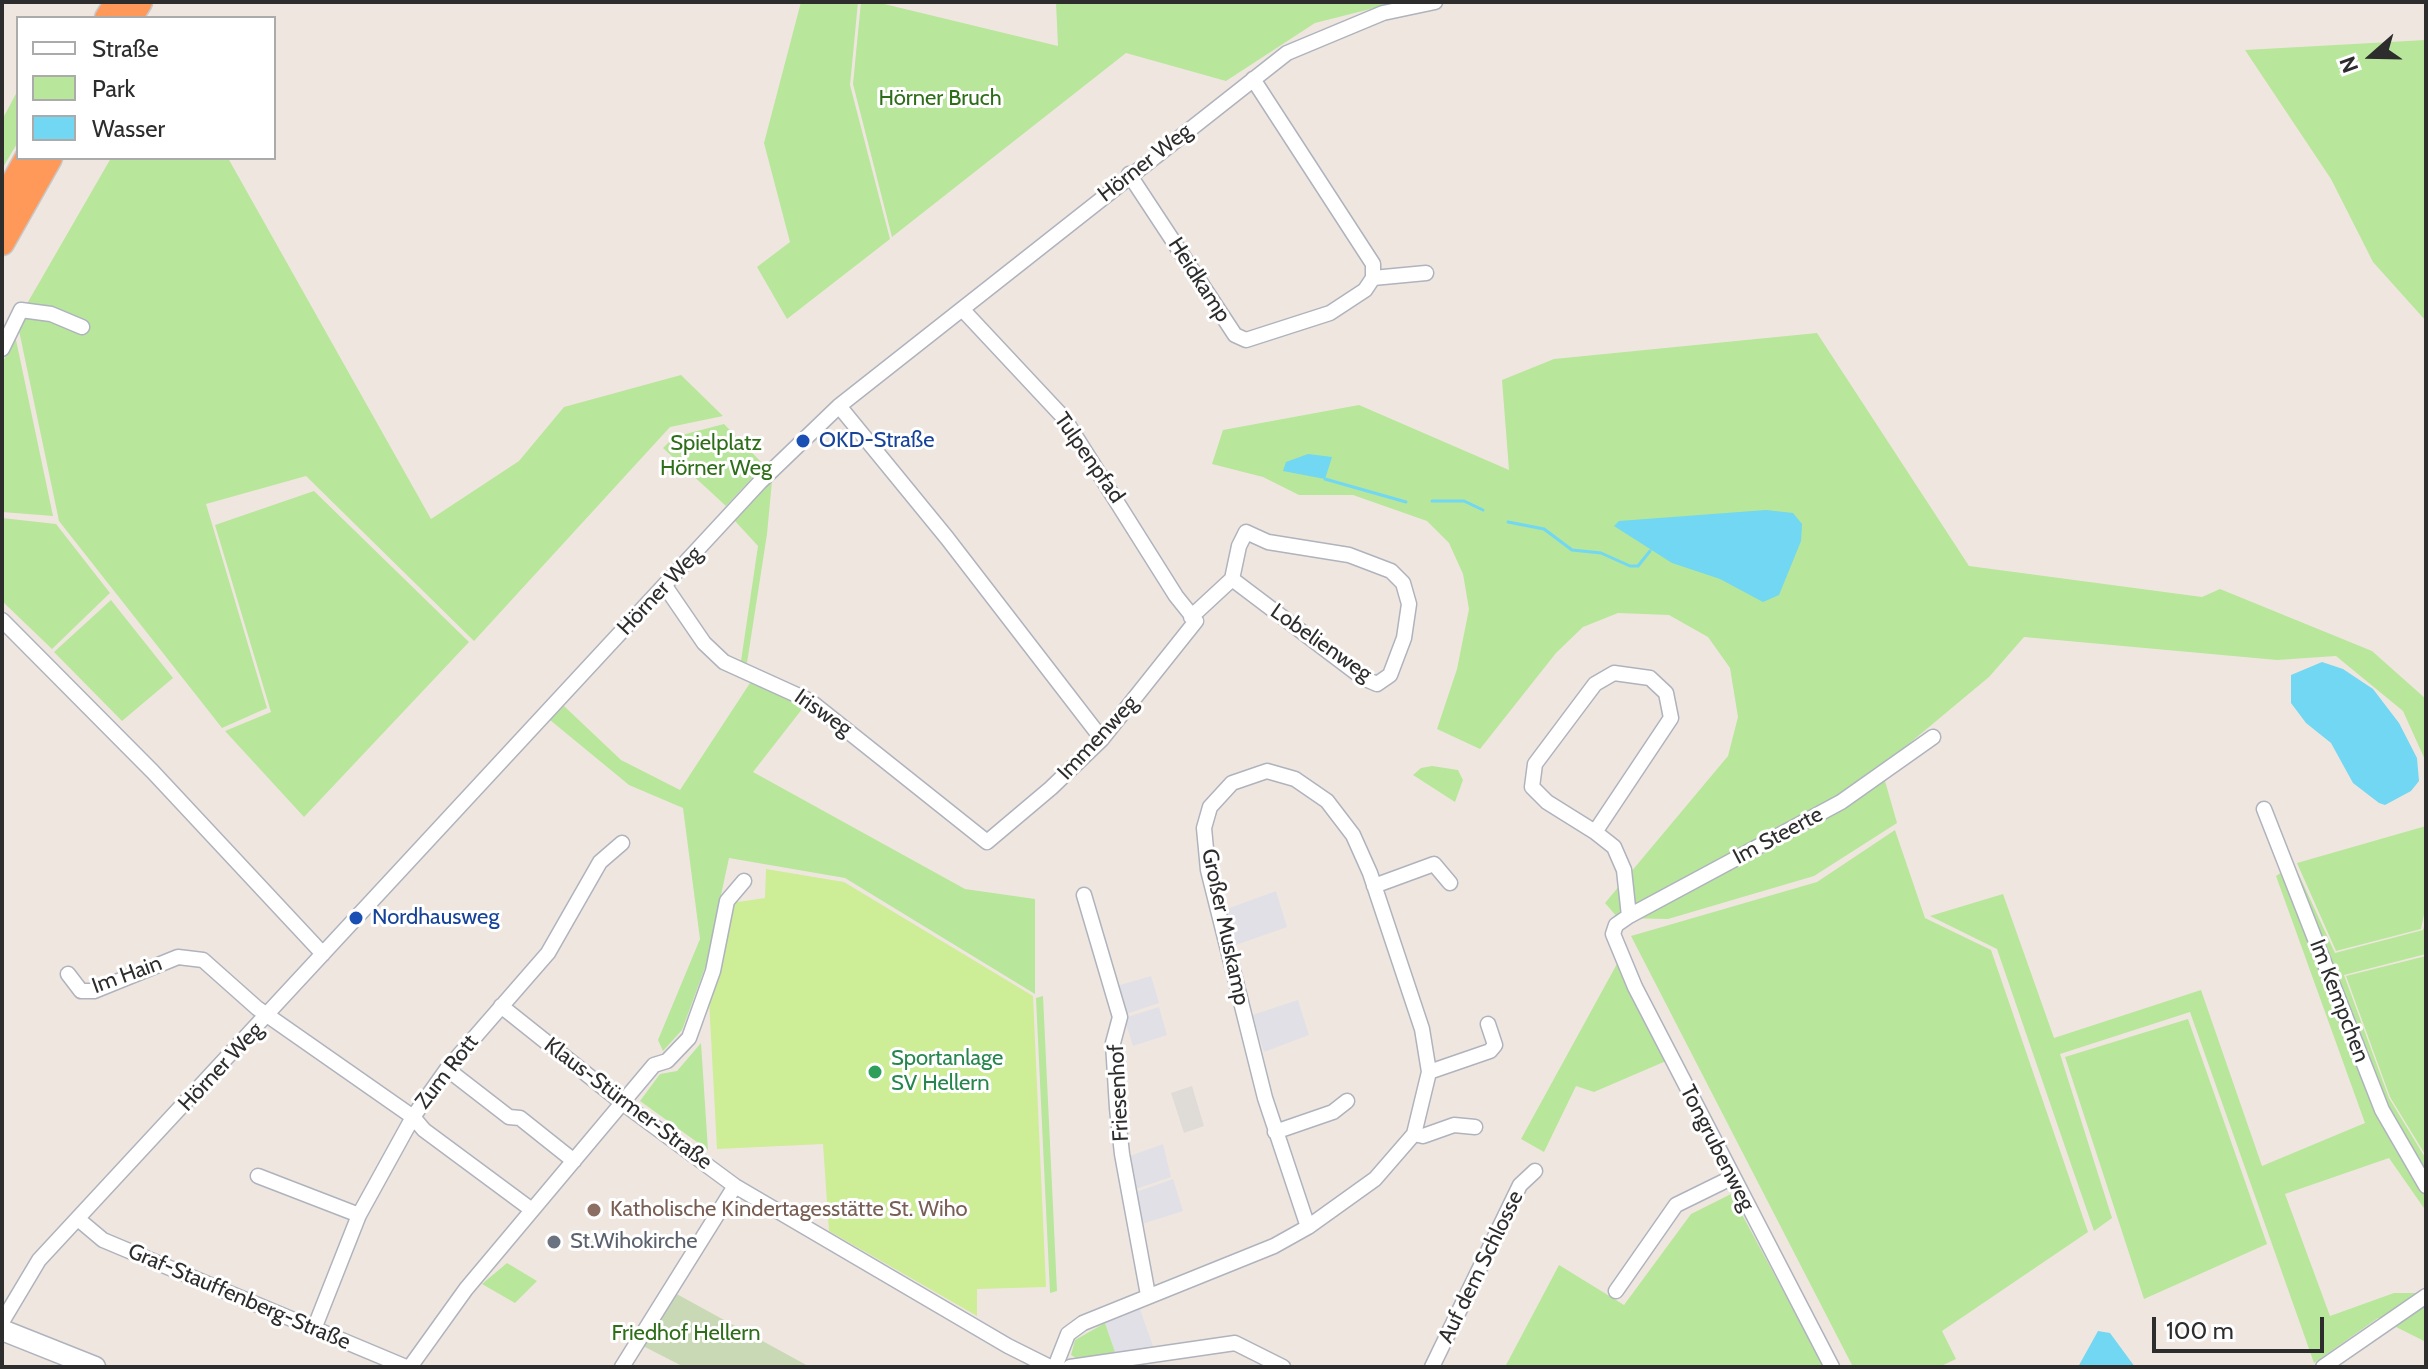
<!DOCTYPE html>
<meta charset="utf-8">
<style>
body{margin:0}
#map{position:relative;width:2428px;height:1369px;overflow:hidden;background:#efe7df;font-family:Cabin,sans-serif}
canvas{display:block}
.frame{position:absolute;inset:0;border:4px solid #2d2d2d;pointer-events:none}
.legend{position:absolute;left:16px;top:16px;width:260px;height:144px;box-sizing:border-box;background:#fff;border:2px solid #ababab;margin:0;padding:10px 14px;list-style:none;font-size:24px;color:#2d2d2d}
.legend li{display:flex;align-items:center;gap:16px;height:40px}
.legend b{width:40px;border:2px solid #ababab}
.north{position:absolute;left:2332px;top:16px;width:80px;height:80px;-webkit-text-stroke:6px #fff;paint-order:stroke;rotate:250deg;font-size:22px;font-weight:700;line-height:32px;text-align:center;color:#2d2d2d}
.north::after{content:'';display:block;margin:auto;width:28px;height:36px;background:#2d2d2d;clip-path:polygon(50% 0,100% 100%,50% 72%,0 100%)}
.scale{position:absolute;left:2152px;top:1317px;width:172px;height:36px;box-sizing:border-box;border:4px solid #2d2d2d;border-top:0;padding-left:10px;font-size:24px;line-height:28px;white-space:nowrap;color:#2d2d2d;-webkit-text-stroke:6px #fff;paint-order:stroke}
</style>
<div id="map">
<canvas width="2428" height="1369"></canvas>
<div class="frame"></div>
<ul class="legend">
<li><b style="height:10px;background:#fff"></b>Straße</li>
<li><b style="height:22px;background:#b8e69b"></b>Park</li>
<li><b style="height:22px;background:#71d7f2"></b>Wasser</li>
</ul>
<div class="north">N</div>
<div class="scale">100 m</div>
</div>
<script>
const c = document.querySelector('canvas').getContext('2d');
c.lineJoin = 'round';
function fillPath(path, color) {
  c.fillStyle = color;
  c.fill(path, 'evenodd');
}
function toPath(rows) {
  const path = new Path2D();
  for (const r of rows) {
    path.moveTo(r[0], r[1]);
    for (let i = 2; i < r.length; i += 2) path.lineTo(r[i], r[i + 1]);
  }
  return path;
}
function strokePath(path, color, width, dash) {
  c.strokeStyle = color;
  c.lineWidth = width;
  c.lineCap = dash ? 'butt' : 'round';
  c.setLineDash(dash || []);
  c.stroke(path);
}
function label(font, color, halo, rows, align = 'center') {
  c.font = font + ' Cabin,sans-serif';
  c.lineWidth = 6;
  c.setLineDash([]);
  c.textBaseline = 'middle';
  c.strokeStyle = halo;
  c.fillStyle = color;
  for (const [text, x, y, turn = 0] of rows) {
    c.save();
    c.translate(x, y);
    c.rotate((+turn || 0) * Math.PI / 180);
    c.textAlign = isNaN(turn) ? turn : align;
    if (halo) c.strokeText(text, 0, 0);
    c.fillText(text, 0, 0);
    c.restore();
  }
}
fillPath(toPath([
 [1276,891,1287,927,1233,946,1224,910],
 [1151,976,1159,1003,1123,1015,1113,987],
 [1298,1000,1309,1035,1264,1052,1252,1015],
 [1159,1007,1167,1035,1133,1046,1124,1018],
 [1163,1144,1171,1177,1136,1189,1130,1156],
 [1173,1179,1183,1211,1142,1224,1136,1192],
 [1140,1309,1154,1349,1116,1355,1105,1323]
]), '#e1e0e7');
fillPath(toPath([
 [801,2,858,2,850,85,890,239,787,319,757,267,790,242,764,143],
 [861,2,876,2,1058,46,1056,2,1398,2,1315,23,1226,81,1126,53,892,237,853,84],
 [2426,40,2426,321,2373,262,2331,179,2245,50],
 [18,90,18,142,2,169,2,120],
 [111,158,228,158,431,519,519,461,564,407,681,375,723,416,670,427,474,641,306,476,206,504,267,708,222,728,59,521,17,321],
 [1817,333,1969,566,2202,597,2220,589,2372,651,2426,699,2426,762,2403,711,2336,656,2277,660,2024,637,1989,677,1881,767,1897,823,1814,876,1668,919,1618,918,1605,903,1728,756,1738,717,1730,668,1708,637,1669,615,1618,613,1583,627,1556,653,1480,749,1437,729,1457,669,1469,609,1463,574,1449,543,1427,521,1353,495,1299,495,1263,477,1212,464,1223,430,1359,405,1509,470,1502,380,1554,359],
 [15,335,53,516,2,512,2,364],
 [724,424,764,465,726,506,663,448,674,437],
 [772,481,767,534,747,663,741,661,758,546,735,521],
 [314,491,469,642,304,817,225,731,271,712,215,525],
 [2,518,56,524,110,593,52,649,2,601],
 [111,600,173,678,122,721,54,652],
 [750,683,806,704,753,772,965,889,1035,899,1035,994,845,878,729,858,706,965,682,1030,663,1051,658,1040,700,939,683,808,629,785,550,720,564,706,621,760,680,790],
 [1432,766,1458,770,1463,780,1455,802,1413,775,1421,768],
 [2426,826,2426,905,2421,929,2336,951,2297,863],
 [1895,830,1925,918,1991,950,2088,1232,1942,1331,1956,1359,1939,1367,1853,1367,1631,936,1817,882],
 [2294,864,2335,953,2423,930,2426,919,2426,954,2344,975,2389,1098,2426,1159,2426,1211,2389,1158,2285,1194,2330,1316,2394,1293,2426,1293,2426,1342,2378,1318,2314,1363,2190,1012,2060,1054,2112,1218,2094,1231,1997,949,1930,916,2003,894,2054,1038,2201,990,2262,1166,2365,1123,2276,876],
 [2426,956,2426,1156,2390,1097,2346,976],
 [1618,962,1666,1061,1594,1092,1576,1086,1544,1152,1521,1139],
 [1043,996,1057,1291,1050,1293,1036,998],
 [2188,1019,2267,1244,2144,1299,2065,1057],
 [701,1043,708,1150,640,1101,660,1074,677,1071],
 [1731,1194,1824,1367,1505,1367,1559,1265,1624,1305,1691,1214],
 [507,1263,537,1281,515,1303,482,1284],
 [1105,1323,1116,1355,1078,1359,1071,1355,1075,1340]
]), '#b8e69b');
fillPath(toPath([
 [673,1292,810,1367,684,1367,643,1346]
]), '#c9d9b6');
fillPath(toPath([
 [766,869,844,882,1033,996,1046,1287,977,1289,977,1316,829,1231,823,1144,717,1149,709,1000,731,903,765,898]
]), '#cded97');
fillPath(toPath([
 [1192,1086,1204,1126,1184,1133,1171,1093]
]), '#dfdbd7');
fillPath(toPath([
 [1308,454,1332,457,1325,479,1283,471,1286,462],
 [1766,510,1793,513,1802,524,1801,541,1779,595,1763,602,1720,579,1672,563,1614,526,1619,521],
 [2322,662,2343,669,2373,689,2399,723,2417,758,2419,781,2411,791,2385,805,2379,803,2353,783,2331,743,2306,723,2291,703,2291,675],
 [2098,1331,2110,1333,2135,1367,2078,1367]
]), '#71d7f2');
strokePath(toPath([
 [1325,479,1406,502],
 [1432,501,1464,501,1483,510],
 [1508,522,1544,529,1572,550,1601,553,1630,566,1638,566,1650,551]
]), '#71d7f2', 3);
const minor = toPath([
 [1253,79,1373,264,1373,278],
 [1129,174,1235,335,1246,340,1330,313,1365,290,1373,278,1426,273],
 [2,349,21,310,51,314,82,327],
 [839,406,947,538,1102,739],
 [665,586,704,643,724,662,810,701,987,842,1051,788,1102,739,1196,621,1176,596,1064,418,962,309],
 [1191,617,1232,579,1239,546,1246,532,1268,542,1349,555,1391,571,1403,583,1409,604,1404,638,1390,675,1377,684,1363,678,1232,579],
 [2,620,153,772,323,954],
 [2264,809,2382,1110,2426,1186],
 [1595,832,1547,802,1532,787,1535,764,1595,684,1614,673,1650,678,1666,693,1671,718,1595,832,1614,847,1624,870,1629,916],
 [1374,886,1434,864,1450,883],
 [1084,895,1120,1017,1113,1043,1117,1108,1122,1154,1148,1295],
 [68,974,81,991,94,991,178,957,203,960,257,1008,413,1117,424,1130,532,1210],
 [501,1006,624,1104,735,1186,1008,1346,1050,1367],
 [447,1069,509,1117,520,1118,574,1161],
 [1429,1072,1490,1051,1495,1045,1488,1024],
 [1275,1132,1333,1112,1347,1101],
 [1414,1134,1423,1136,1454,1125,1475,1127],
 [258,1176,359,1215],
 [78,1219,103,1240,406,1367],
 [1616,1291,1676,1205,1733,1177],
 [2,1322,39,1260,760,482,839,406,1287,53,1383,13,1435,2],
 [314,1329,359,1215,413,1117,447,1069,548,953,600,862,622,843],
 [410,1367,466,1289,654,1065,667,1061,689,1038,713,971,727,901,744,881],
 [622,1367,735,1186],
 [1055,1367,1068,1334,1083,1323,1274,1246,1308,1227,1375,1179,1414,1134,1429,1072,1422,1029,1370,873,1353,835,1327,801,1295,779,1267,771,1232,783,1210,807,1204,828,1208,870,1265,1098,1308,1227],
 [1070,1367,1235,1343,1283,1367],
 [1432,1367,1520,1185,1535,1171],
 [1832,1367,1635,987,1613,934,1616,925,1629,916,1841,802,1933,737],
 [2323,1367,2426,1296]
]);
const secondary = toPath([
 [2,1330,95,1367]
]);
const motorway = toPath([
 [107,18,117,2],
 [130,18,140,2],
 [2,203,27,158],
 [2,243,50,158]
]);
strokePath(minor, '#afb3bd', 17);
strokePath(secondary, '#afb3bd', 23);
strokePath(motorway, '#c8c8c8', 27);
strokePath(minor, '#fff', 14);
strokePath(secondary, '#fff', 20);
strokePath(motorway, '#ff995a', 24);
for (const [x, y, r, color] of [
 [803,441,8,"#1a4fb4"],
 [356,918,8,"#1a4fb4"],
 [875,1072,8,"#2e9e5b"],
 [594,1210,8,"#8d6e63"],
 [554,1242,8,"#6b7280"]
]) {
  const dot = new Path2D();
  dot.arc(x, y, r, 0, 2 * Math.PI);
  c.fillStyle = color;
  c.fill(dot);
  strokePath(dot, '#fff', 3);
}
label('22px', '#2f6e19', '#fff', [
 ["Hörner Bruch",940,99],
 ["Spielplatz",716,444],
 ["Hörner Weg",716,469],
 ["Friedhof Hellern",686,1334]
]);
label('22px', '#2d2d2d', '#fff', [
 ["Hörner Weg",1145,163,-38],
 ["Heidkamp",1199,280,57],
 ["Tulpenpfad",1089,458,55],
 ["Hörner Weg",660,591,-47],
 ["Lobelienweg",1321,643,35],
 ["Irisweg",823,713,35],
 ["Immenweg",1098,738,-47],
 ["Im Steerte",1778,836,-28],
 ["Großer Muskamp",1225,927,78],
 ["Im Hain",127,975,-20],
 ["Im Kempchen",2339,1001,69],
 ["Hörner Weg",221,1067,-47],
 ["Zum Rott",447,1072,-52],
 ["Friesenhof",1119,1093,-93],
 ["Klaus-Stürmer-Straße",628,1104,37],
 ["Tongrubenweg",1717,1148,63],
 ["Auf dem Schlosse",1481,1267,-64],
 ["Graf-Stauffenberg-Straße",239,1297,23]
]);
label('22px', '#164399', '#fff', [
 ["OKD-Straße",819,441],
 ["Nordhausweg",372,918]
], 'left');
label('22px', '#27864d', '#fff', [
 ["Sportanlage",891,1059],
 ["SV Hellern",891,1084]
], 'left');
label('22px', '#785e54', '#fff', [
 ["Katholische Kindertagesstätte St. Wiho",610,1210]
], 'left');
label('22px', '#5b616d', '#fff', [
 ["St.Wihokirche",570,1242]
], 'left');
</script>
